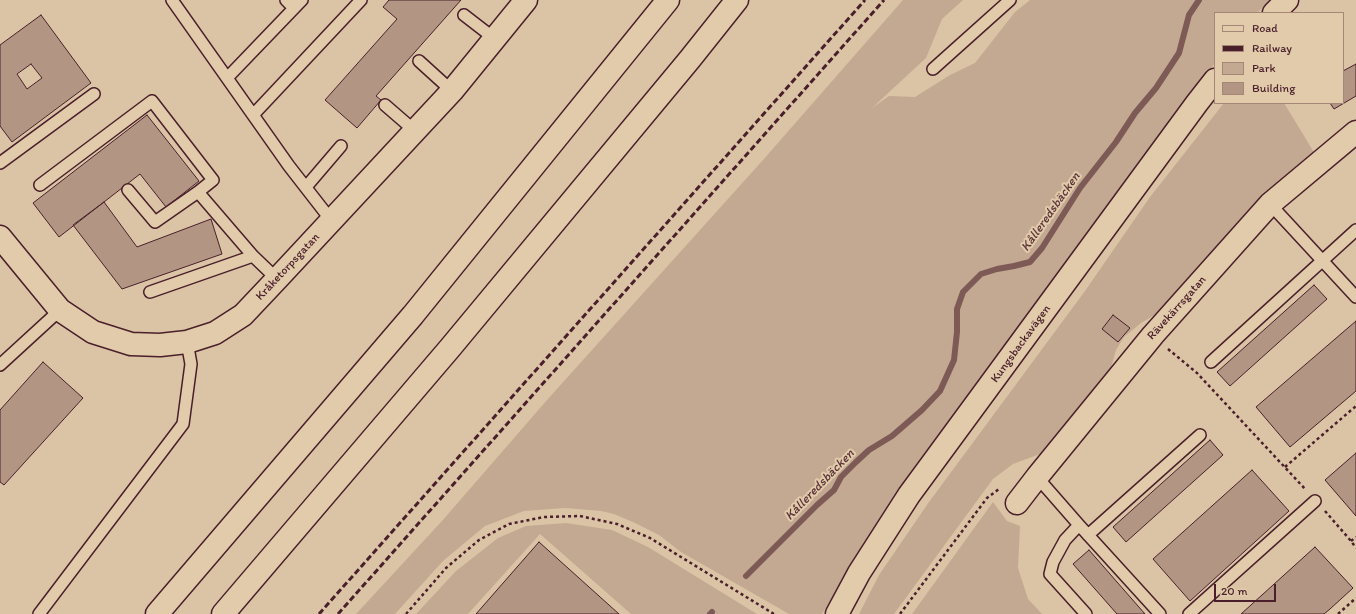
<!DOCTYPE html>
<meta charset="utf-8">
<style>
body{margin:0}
#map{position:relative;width:1356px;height:614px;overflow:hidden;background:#dbc4a5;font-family:Itim,sans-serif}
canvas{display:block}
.legend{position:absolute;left:1214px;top:12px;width:130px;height:92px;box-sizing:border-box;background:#e1cbaa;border:1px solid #a58677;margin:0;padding:5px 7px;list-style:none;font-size:12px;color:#4a1f2b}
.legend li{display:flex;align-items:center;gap:8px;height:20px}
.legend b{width:20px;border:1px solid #a58677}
.scale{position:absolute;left:1214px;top:584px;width:62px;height:18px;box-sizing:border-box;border:2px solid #4a1f2b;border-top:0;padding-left:5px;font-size:12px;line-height:14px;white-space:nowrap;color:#4a1f2b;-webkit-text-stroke:3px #e1cbaa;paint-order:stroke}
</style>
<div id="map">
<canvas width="1356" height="614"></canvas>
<ul class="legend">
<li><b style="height:5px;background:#e1cbaa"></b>Road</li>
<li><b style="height:5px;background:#4a1f2b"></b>Railway</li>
<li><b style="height:11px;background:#c3a991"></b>Park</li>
<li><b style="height:11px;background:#b29683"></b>Building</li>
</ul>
<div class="scale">20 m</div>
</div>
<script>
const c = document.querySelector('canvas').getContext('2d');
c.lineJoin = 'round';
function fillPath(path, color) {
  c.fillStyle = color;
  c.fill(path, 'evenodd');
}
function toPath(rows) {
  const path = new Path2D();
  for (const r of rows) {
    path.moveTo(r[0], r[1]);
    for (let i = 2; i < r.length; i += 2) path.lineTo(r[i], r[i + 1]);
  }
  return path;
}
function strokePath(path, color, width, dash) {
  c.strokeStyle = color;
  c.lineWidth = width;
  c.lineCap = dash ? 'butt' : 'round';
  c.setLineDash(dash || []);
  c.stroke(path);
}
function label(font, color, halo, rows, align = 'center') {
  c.font = font + ' Itim,sans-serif';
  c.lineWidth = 4;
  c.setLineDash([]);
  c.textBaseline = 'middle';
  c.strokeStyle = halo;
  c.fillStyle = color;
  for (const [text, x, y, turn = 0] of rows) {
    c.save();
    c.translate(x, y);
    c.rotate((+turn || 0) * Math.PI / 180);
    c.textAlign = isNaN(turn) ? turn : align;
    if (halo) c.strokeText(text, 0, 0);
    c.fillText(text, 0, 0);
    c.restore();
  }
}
fillPath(toPath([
 [903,0,963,0,942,19,926,58,872,108,889,96,915,97,950,75,975,63,1015,12,1030,0,1271,0,1257,13,1215,13,1215,63,1089,231,1012,339,916,464,870,535,822,614,789,614,681,552,659,535,635,523,614,514,601,511,565,508,524,511,485,526,443,561,395,614,356,614,442,521,547,400,763,160],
 [1224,103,1284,103,1315,154,1161,311,1141,323,1124,337,1116,350,1109,375,1050,447,1040,454,1013,464,993,479,894,614,859,614,879,575,929,502,1085,291,1150,197],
 [993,502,1007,521,1020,526,1018,568,1028,599,1042,614,912,614],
 [566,523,612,530,648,547,757,614,631,614,540,534,468,614,416,614,456,571,498,538,526,526]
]), '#c3a991');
strokePath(toPath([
 [746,576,817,505,834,490,841,477,856,462,869,450,892,436,922,410,940,391,954,360,957,332,957,309,963,292,981,274,997,269,1014,266,1030,262,1042,248,1080,188,1116,142,1135,113,1156,88,1179,53,1189,15,1199,0],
 [710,614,712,612]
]), '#7e5a57', 6);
const building = toPath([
 [389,0,461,0,376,96,381,100,357,128,325,100,397,19,383,7,389,0],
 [41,15,91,83,12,142,0,126,0,45,41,15],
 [31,64,42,78,27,89,17,74,31,64],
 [1356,64,1356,96,1334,109,1330,103,1343,103,1343,71,1356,64],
 [147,115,199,181,166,207,140,174,59,237,33,203,147,115],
 [104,202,137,247,211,219,222,254,122,289,73,225,104,202],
 [1314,285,1327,299,1230,386,1217,372,1314,285],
 [1113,315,1130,328,1118,342,1102,329,1113,315],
 [1356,321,1356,391,1290,447,1256,407,1356,321],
 [43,362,83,398,4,485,0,482,0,410,43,362],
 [1210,440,1223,455,1126,542,1113,527,1210,440],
 [1356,453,1356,516,1325,480,1356,453],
 [1252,470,1289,511,1190,601,1153,559,1252,470],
 [539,542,619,614,476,614,539,542],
 [1315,547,1353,588,1330,609,1324,614,1241,614,1315,547],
 [1089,550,1145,614,1117,614,1073,564,1089,550]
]);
fillPath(building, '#b29683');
strokePath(building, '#4a1f2b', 1);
const service = toPath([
 [172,0,289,166,331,220],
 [286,0,294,8],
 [464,15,495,39],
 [419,61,452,91],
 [933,69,1010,0],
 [228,77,302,0],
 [385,105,415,131],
 [253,115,361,0],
 [0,163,94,94],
 [40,185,152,101,213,180,198,192],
 [306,187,341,146],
 [128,190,155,222,198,192,253,256,277,279],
 [1270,204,1356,297],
 [150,292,253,256],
 [1211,362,1356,230],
 [0,365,60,310],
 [1037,477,1079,525,1160,614],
 [1079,525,1065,540,1053,562,1050,574,1086,614],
 [1088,535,1200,435],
 [39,614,183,424,191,364,187,342],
 [1189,614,1315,501]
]);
const minor = toPath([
 [0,237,60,310,93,332,131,344,160,345,187,342,215,333,243,315,277,279,452,91,526,0],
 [1017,503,1037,477,1153,335,1270,204,1356,132]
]);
const tertiary = toPath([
 [1274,13,1287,0],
 [837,614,859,573,909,495,1197,103,1215,80]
]);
const motorway = toPath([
 [157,614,413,315,668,0],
 [223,614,450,348,690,59,737,0]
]);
strokePath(service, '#4a1f2b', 14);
strokePath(minor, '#4a1f2b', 25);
strokePath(tertiary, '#4a1f2b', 25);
strokePath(motorway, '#4a1f2b', 25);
strokePath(toPath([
 [1168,349,1197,373,1306,490],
 [1285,467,1356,406],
 [1325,511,1351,541,1356,548],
 [1351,541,1356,537],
 [406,614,446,568,479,540,509,524,544,517,580,516,617,524,650,538,774,614],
 [900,614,987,498,999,489],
 [1338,614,1356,598]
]), '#4a1f2b', 2.5, [3, 3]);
strokePath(service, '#e1cbaa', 11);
strokePath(minor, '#e1cbaa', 22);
strokePath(tertiary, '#e1cbaa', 22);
strokePath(motorway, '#e1cbaa', 22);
strokePath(toPath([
 [319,614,865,0],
 [338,614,884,0]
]), '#4a1f2b', 3, [6, 3]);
label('12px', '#4a1f2b', '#e1cbaa', [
 ["Kråketorpsgatan",288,267,-47],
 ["Rävekärrsgatan",1177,308,-48],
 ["Kungsbackavägen",1021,344,-54]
]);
label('italic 13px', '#5b333a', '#e1cbaa', [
 ["Kålleredsbäcken",1051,212,-55],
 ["Kålleredsbäcken",820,485,-46]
]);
</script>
